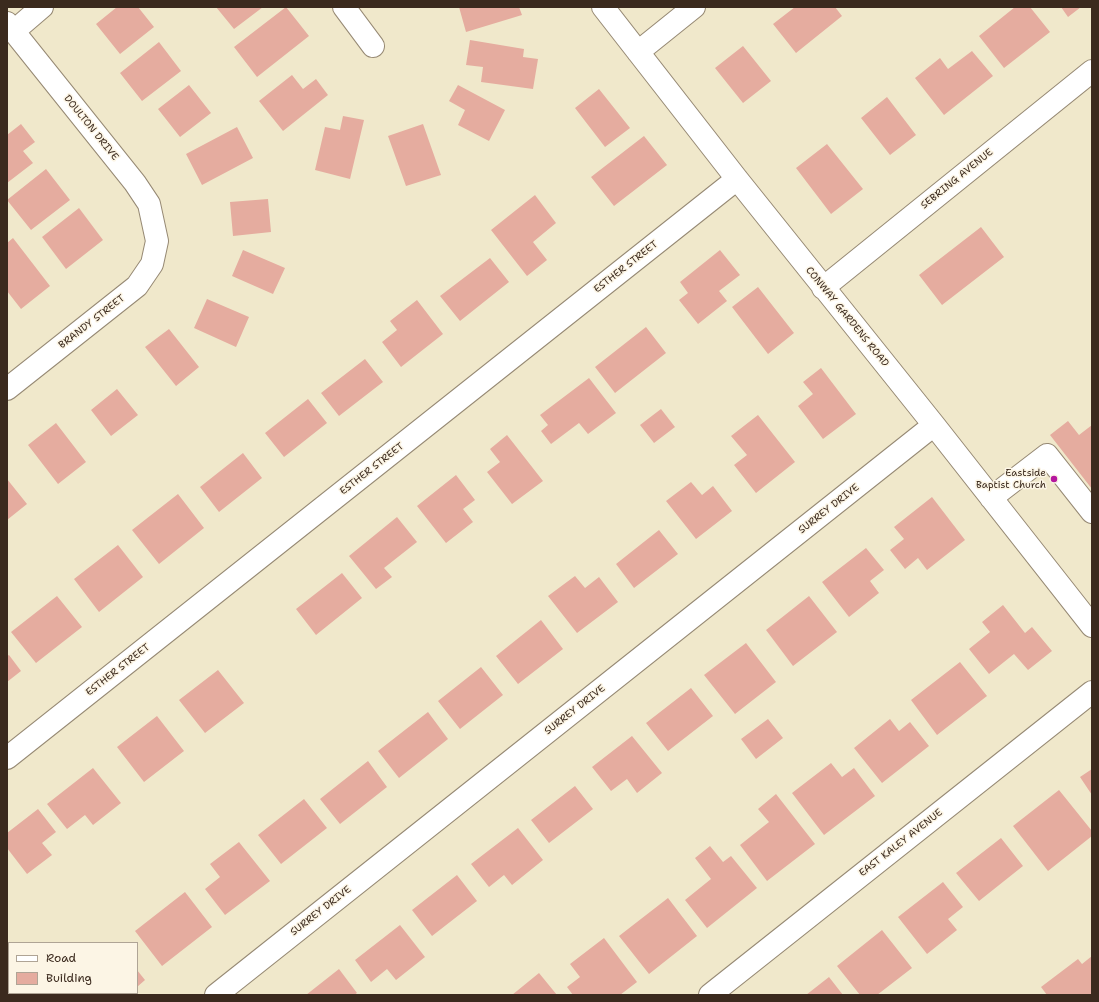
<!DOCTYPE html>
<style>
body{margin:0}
#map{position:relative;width:1099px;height:1002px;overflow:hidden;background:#f0e8cb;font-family:"Shantell Sans",sans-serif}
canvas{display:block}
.frame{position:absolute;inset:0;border:8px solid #3b2a1e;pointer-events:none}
.legend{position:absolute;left:8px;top:942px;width:130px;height:52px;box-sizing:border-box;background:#fcf5e5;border:1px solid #afa495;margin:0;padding:5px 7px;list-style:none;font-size:12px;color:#3b2a1e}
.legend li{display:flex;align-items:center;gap:8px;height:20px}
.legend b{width:20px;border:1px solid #afa495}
</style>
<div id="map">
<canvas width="1099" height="1002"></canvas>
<div class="frame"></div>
<ul class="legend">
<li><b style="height:5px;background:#fff"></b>Road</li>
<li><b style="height:11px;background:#e5ac9f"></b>Building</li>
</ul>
</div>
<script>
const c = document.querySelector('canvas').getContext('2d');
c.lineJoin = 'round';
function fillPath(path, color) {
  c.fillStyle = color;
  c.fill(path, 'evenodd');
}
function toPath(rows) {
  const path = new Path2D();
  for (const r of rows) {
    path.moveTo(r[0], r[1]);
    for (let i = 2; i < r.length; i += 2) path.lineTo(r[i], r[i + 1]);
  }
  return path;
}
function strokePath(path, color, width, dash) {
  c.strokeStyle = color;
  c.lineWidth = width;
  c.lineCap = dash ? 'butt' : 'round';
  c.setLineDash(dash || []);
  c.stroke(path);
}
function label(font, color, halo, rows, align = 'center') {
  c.font = font + ' "Shantell Sans",sans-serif';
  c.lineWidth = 3;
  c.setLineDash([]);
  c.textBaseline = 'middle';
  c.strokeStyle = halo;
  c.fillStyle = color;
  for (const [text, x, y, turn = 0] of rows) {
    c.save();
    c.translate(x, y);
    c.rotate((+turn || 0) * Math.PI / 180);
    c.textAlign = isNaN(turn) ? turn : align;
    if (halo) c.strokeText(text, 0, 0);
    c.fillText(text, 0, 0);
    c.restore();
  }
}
fillPath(toPath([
 [117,7,138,7,154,27,120,54,96,24],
 [216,7,263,7,234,29],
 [286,7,309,36,257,77,234,47],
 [459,7,519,7,522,15,466,32],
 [795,7,835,7,842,16,796,53,773,24],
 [1015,7,1030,7,1050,32,1004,68,979,36],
 [1061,7,1081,7,1068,17],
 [470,40,524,49,523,57,538,59,533,89,481,82,483,67,466,65],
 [159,42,181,71,142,101,120,73],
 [743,46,771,81,743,103,715,68],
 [972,51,993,76,944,115,915,78,940,58,948,69],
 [292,75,303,89,316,79,328,95,283,131,259,101],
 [189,85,211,113,180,137,158,109],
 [458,85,505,110,489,141,458,125,465,110,449,101],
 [599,89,630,128,605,147,575,108],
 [887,97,916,135,890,155,861,118],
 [343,116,364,120,350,179,315,170,325,127,340,130],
 [21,124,35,142,23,151,33,163,7,183,7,135],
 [423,124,441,175,406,186,388,136],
 [237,127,253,158,202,185,186,154],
 [644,136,667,165,614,206,591,177],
 [827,144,863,189,831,214,796,168],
 [46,169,70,200,31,230,7,200],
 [535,195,556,223,533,242,547,260,527,276,491,230],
 [268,199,271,232,233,236,230,202],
 [79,208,103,240,66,269,42,237],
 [981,227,1004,257,942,305,919,275],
 [13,238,50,286,21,309,7,291,7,243],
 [243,250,285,268,273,294,232,276],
 [720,250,740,275,719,291,727,301,698,324,679,300,688,293,680,282],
 [490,258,509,282,460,321,440,296],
 [758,287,794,333,768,354,732,307],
 [207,299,249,317,236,347,194,328],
 [417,300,443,334,401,367,382,342,397,330,390,321],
 [646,327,666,353,615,393,595,367],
 [169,329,199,367,176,386,145,347],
 [365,359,383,382,339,416,321,393],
 [821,368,856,414,823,439,798,406,813,394,803,382],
 [589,378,616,413,588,434,579,423,551,444,541,431,548,425,540,415],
 [117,389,138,415,111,436,91,410],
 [308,399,327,423,284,457,265,433],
 [661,409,675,427,654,443,640,425],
 [758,415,795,462,756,493,734,465,747,455,731,436],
 [1068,421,1079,435,1092,425,1092,489,1050,435],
 [56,423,86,462,58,484,28,445],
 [507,435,543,481,512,504,487,472,500,462,490,449],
 [243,453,262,478,219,512,200,487],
 [456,475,475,500,463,509,473,522,446,543,417,506],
 [7,479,27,504,7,520],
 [691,482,702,495,713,486,732,511,696,539,666,501],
 [178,494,204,528,159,564,132,530],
 [932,497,965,540,927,570,918,558,905,569,890,550,904,539,894,527],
 [397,517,417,542,384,568,392,577,376,589,349,556],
 [659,530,678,554,634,588,616,564],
 [118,545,143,577,99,612,74,579],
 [866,548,884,570,870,581,879,593,849,617,822,582],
 [342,573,362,598,316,635,296,609],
 [575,576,585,588,599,577,618,602,577,633,548,596],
 [57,596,82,627,36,663,11,632],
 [809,596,837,632,793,666,766,630],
 [1003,605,1025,633,1032,627,1052,651,1028,670,1014,654,989,674,969,649,990,632,982,622],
 [541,620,563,649,518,684,496,656],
 [746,643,776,682,735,714,704,675],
 [9,655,21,671,7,682,7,656],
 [960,662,987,696,937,735,911,700],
 [481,667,503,695,460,729,438,701],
 [218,670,244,703,205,733,179,700],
 [691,688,713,716,668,751,646,723],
 [428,712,448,739,399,778,378,751],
 [157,716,184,751,144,782,117,747],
 [768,719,783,738,756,759,741,739],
 [890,719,899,731,910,722,929,746,882,783,854,748],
 [632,736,662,773,637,793,627,779,611,791,592,767],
 [368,761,387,787,340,824,320,799],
 [831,763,842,777,854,768,875,796,824,835,792,793],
 [93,768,121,803,93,825,85,815,67,829,47,804],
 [1092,769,1092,795,1080,777],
 [575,786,593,809,549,843,531,820],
 [1059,790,1092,831,1092,836,1048,871,1013,826],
 [776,794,815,844,767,881,740,845,769,822,758,809],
 [304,799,327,828,281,864,258,835],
 [38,809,56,832,42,843,52,855,27,874,7,848,7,833],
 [518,828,543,860,512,885,504,875,489,887,471,864],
 [1001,838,1023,866,979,901,956,873],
 [239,842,270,881,225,915,205,889,220,877,210,864],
 [710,846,723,862,731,856,757,888,707,928,685,900,711,879,695,858],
 [457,875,477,901,432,936,412,910],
 [943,882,963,907,948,919,957,930,927,954,898,917],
 [185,892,212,927,162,966,135,931],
 [668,898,697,936,649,974,619,936],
 [400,925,425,957,396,980,387,969,371,982,355,960],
 [882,930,912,968,877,995,860,995,837,966],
 [604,938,637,982,620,995,573,995,567,987,580,977,570,964],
 [1092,956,1092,995,1047,995,1041,987,1078,959,1082,964],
 [339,969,357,993,354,995,306,995],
 [137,970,145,980,137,987],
 [539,973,557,995,512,995],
 [829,977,843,995,806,995],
 [90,993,129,993,126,995,91,995]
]), '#e5ac9f');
const minor = toPath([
 [344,7,373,46],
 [603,7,737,179,934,425,1092,626],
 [7,23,135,183,149,204,157,241,152,264,137,286,7,389],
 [14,31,42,7],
 [638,52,694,7],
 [823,288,1092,71],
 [991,498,1047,455,1092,512],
 [7,758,737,179],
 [216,995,934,425],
 [710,995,1092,692]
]);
strokePath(minor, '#968974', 24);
strokePath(minor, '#fff', 22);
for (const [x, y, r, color] of [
 [1054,479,4,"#b5179e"]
]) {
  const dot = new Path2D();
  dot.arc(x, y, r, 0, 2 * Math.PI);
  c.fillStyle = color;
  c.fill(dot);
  strokePath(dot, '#fcf5e5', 1.5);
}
label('10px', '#3b2a1e', '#fcf5e5', [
 ["DOULTON DRIVE",91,128,51],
 ["SEBRING AVENUE",957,179,-39],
 ["ESTHER STREET",626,267,-38],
 ["CONWAY GARDENS ROAD",847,317,51],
 ["BRANDY STREET",92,322,-38],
 ["ESTHER STREET",372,469,-38],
 ["SURREY DRIVE",829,509,-38],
 ["ESTHER STREET",118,670,-38],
 ["SURREY DRIVE",575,710,-38],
 ["EAST KALEY AVENUE",901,843,-38],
 ["SURREY DRIVE",321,911,-38]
]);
label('10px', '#3b2a1e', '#fcf5e5', [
 ["Eastside",1046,473],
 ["Baptist Church",1046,485]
], 'right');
</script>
